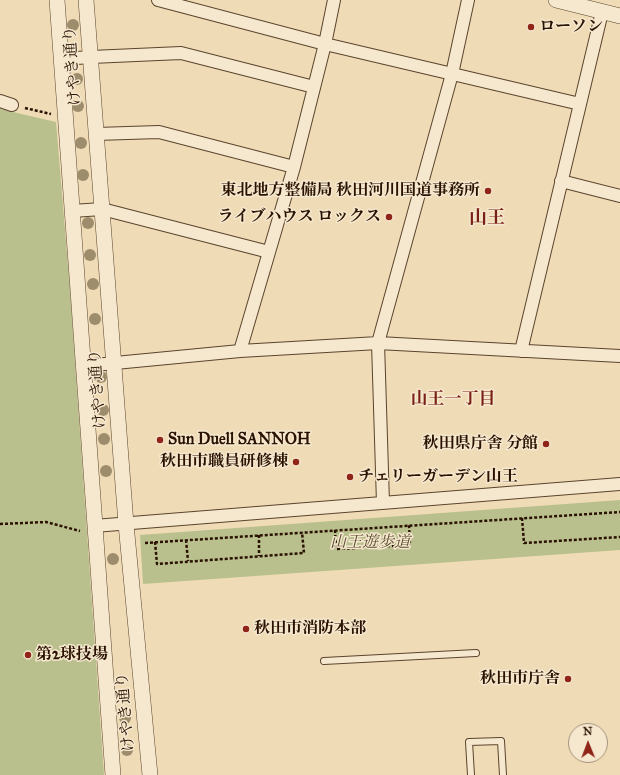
<!DOCTYPE html>
<meta charset="utf-8">
<style>
body{margin:0}
#map{position:relative;width:620px;height:775px;overflow:hidden;background:#efdbb5;font-family:"IM FELL Great Primer",serif}
canvas{display:block}
.north{position:absolute;left:568px;top:723px;width:40px;height:40px;box-sizing:border-box;background:#f5e8cf;border:1px solid #a4927c;border-radius:50%;rotate:359deg;font-size:11px;font-weight:700;line-height:16px;text-align:center;color:#2a1100}
.north::after{content:'';display:block;margin:auto;width:14px;height:18px;background:#8f2418;clip-path:polygon(50% 0,100% 100%,50% 72%,0 100%)}
</style>
<div id="map">
<canvas width="620" height="775"></canvas>
<div class="north">N</div>
</div>
<script>
const c = document.querySelector('canvas').getContext('2d');
c.lineJoin = 'round';
function fillPath(path, color) {
  c.fillStyle = color;
  c.fill(path, 'evenodd');
}
function toPath(rows) {
  const path = new Path2D();
  for (const r of rows) {
    path.moveTo(r[0], r[1]);
    for (let i = 2; i < r.length; i += 2) path.lineTo(r[i], r[i + 1]);
  }
  return path;
}
function strokePath(path, color, width, dash) {
  c.strokeStyle = color;
  c.lineWidth = width;
  c.lineCap = dash ? 'butt' : 'round';
  c.setLineDash(dash || []);
  c.stroke(path);
}
function label(font, color, halo, rows, align = 'center') {
  c.font = font + ' "IM FELL Great Primer","Noto Serif JP",serif';
  c.lineWidth = 3;
  c.setLineDash([]);
  c.textBaseline = 'middle';
  c.strokeStyle = halo;
  c.fillStyle = color;
  for (const [text, x, y, turn = 0] of rows) {
    c.save();
    c.translate(x, y);
    c.rotate((+turn || 0) * Math.PI / 180);
    c.textAlign = isNaN(turn) ? turn : align;
    if (halo) c.strokeText(text, 0, 0);
    c.fillText(text, 0, 0);
    c.restore();
  }
}
fillPath(toPath([
 [0,109,56,122,70,290,104,775,0,775],
 [620,500,620,550,143,584,140,535]
]), '#b9c08d');
const service = toPath([
 [324,661,476,653],
 [471,775,469,742,501,741,503,775]
]);
const minor = toPath([
 [158,0,325,44,580,104],
 [62,59,91,57,181,53,314,87],
 [0,101,12,105],
 [96,134,159,132,294,167],
 [561,181,620,196],
 [72,211,102,209,269,252],
 [240,351,294,167,325,44,334,0],
 [521,351,602,12],
 [84,366,240,351,378,343,620,356],
 [383,503,378,343,452,74,468,0],
 [94,526,620,484]
]);
const tertiary = toPath([
 [57,0,113,775],
 [86,0,126,524,150,775],
 [556,0,620,16]
]);
strokePath(service, '#5b442d', 8);
strokePath(minor, '#5b442d', 14);
strokePath(tertiary, '#5b442d', 16);
strokePath(toPath([
 [25,108,51,114],
 [522,518,524,543,620,537],
 [0,524,46,522,80,531],
 [335,530,336,549,410,545,409,525],
 [259,535,259,556],
 [186,540,188,561],
 [155,542,157,564,304,553,302,532],
 [145,543,620,512]
]), '#2a1100', 2.5, [3, 2]);
strokePath(service, '#f5e8cf', 6);
strokePath(minor, '#f5e8cf', 12);
strokePath(tertiary, '#f5e8cf', 15);
c.fillStyle = '#9e8d6c';
for (const [x, y] of [
 [73,25],
 [77,79],
 [78,106],
 [81,143],
 [83,175],
 [88,223],
 [90,255],
 [93,284],
 [95,319],
 [101,377],
 [103,410],
 [104,439],
 [106,471],
 [113,559],
 [125,718],
 [127,750]
]) {
  c.beginPath();
  c.arc(x, y, 6, 0, 2 * Math.PI);
  c.fill();
}
for (const [x, y, r, color] of [
 [531,27,4,"#8f2418"],
 [488,191,4,"#8f2418"],
 [389,217,4,"#8f2418"],
 [160,440,4,"#8f2418"],
 [546,444,4,"#8f2418"],
 [296,462,4,"#8f2418"],
 [350,477,4,"#8f2418"],
 [246,629,4,"#8f2418"],
 [28,655,4,"#8f2418"],
 [568,679,4,"#8f2418"]
]) {
  const dot = new Path2D();
  dot.arc(x, y, r, 0, 2 * Math.PI);
  c.fillStyle = color;
  c.fill(dot);
  strokePath(dot, '#f5e8cf', 1.5);
}
label('bold 16px', '#2a1100', '#f5e8cf', [
 ["ローソン",539,27],
 ["東北地方整備局 秋田河川国道事務所",480,191,"right"],
 ["ライブハウス ロックス",381,217,"right"],
 ["Sun Duell SANNOH",168,440],
 ["秋田県庁舎 分館",538,444,"right"],
 ["秋田市職員研修棟",288,462,"right"],
 ["チェリーガーデン山王",358,477],
 ["秋田市消防本部",254,629],
 ["第2球技場",36,655],
 ["秋田市庁舎",560,679,"right"]
], 'left');
label('16px', '#2a1100', '#f5e8cf', [
 ["けやき通り",73,66,-94],
 ["けやき通り",98,389,-94],
 ["けやき通り",126,712,-95]
]);
label('italic 16px', '#5c4e31', '#f5e8cf', [
 ["山王遊歩道",370,543]
]);
label('bold 17px', '#7a1f14', '#f5e8cf', [
 ["山王一丁目",453,400]
]);
label('bold 18px', '#7a1f14', '#f5e8cf', [
 ["山王",487,219]
]);
</script>
